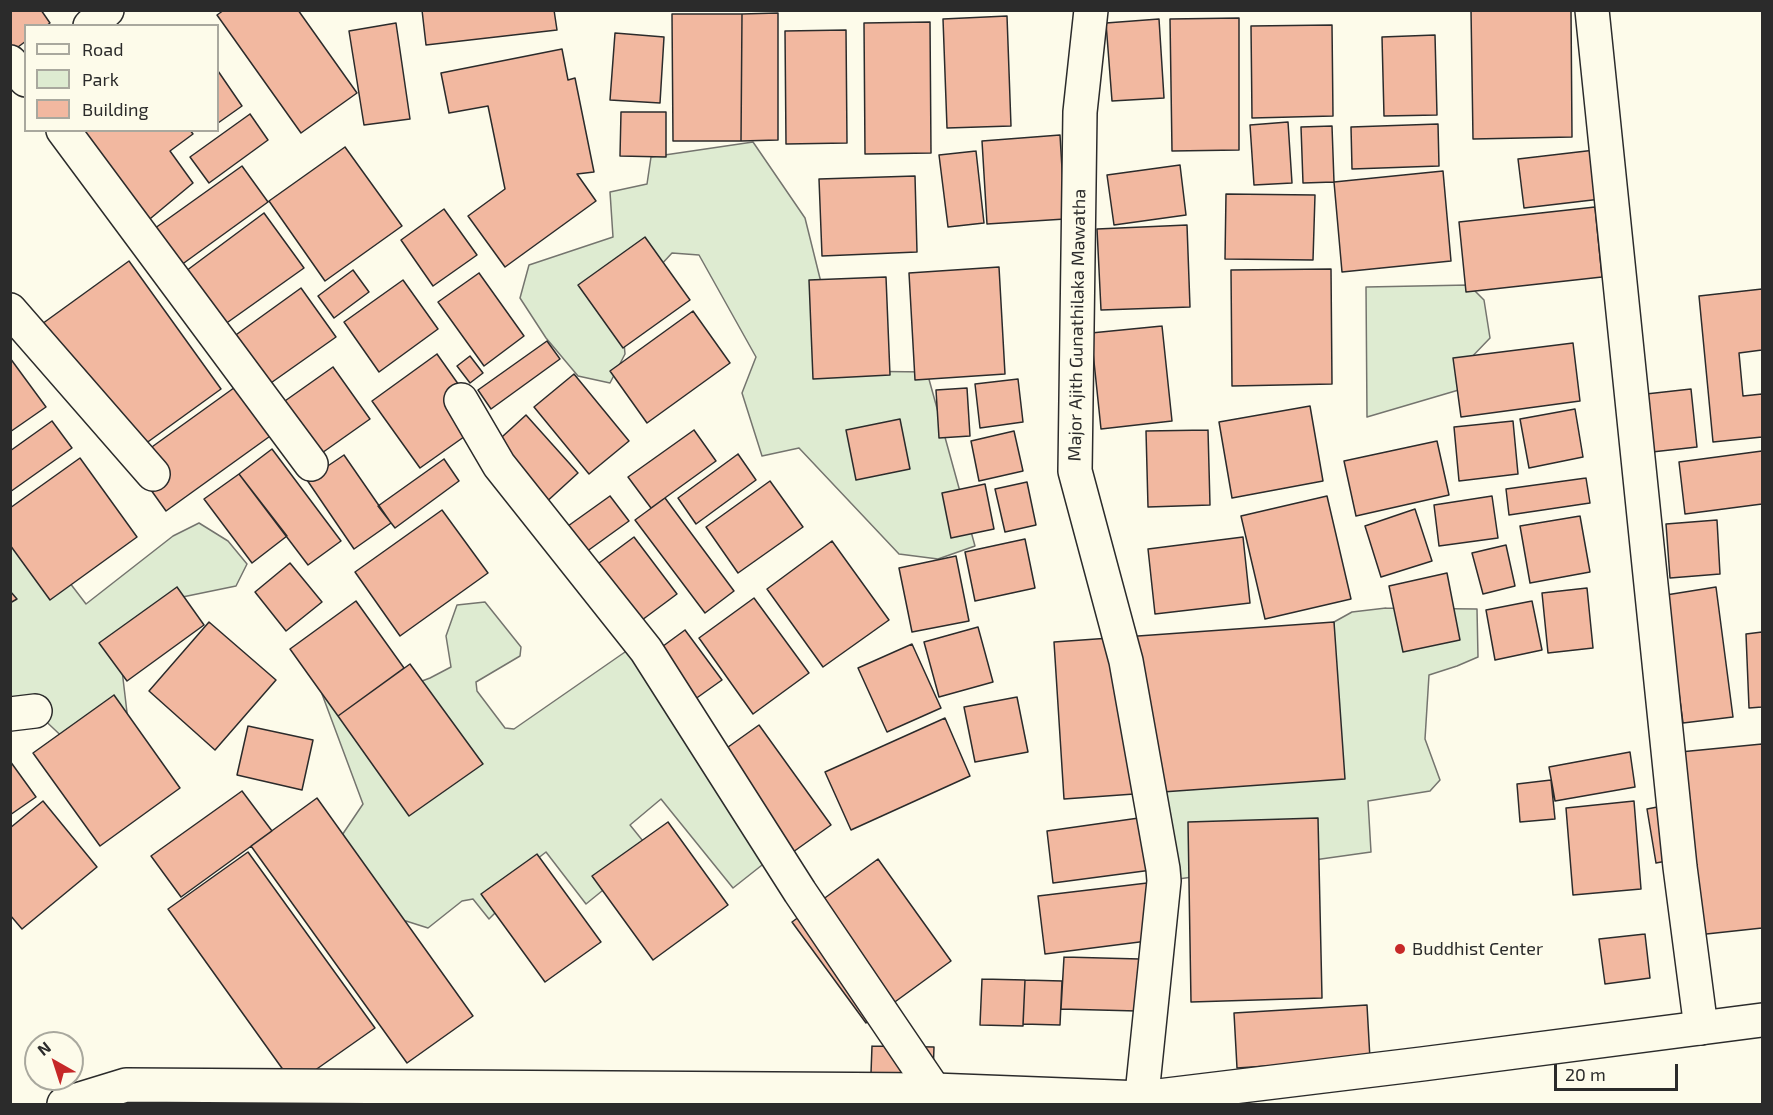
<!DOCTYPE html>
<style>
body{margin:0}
#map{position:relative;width:1773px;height:1115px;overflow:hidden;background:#fdfbea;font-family:"Exo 2",sans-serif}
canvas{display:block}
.frame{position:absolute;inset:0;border:12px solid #2b2b2b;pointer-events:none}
.legend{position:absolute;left:24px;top:24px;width:195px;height:108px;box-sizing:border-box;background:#fdfbea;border:2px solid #a9a89e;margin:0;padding:8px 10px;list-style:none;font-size:18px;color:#2b2b2b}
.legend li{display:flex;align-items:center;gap:12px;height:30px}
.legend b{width:30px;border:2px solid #a9a89e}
.north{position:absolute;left:24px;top:1031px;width:60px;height:60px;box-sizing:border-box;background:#fdfbea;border:2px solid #a9a89e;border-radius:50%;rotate:321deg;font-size:16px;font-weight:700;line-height:24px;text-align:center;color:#2b2b2b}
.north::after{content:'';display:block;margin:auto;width:21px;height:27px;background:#c62828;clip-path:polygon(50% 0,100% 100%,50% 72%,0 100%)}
.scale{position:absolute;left:1554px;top:1064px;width:124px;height:27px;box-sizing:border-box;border:3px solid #2b2b2b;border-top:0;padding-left:8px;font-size:18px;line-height:21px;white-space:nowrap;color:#2b2b2b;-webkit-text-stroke:4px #fdfbea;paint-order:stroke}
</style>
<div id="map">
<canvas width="1773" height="1115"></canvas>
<div class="frame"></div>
<ul class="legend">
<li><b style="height:8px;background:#fdfbea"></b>Road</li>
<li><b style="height:16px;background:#deebd1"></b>Park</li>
<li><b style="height:16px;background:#f2b8a0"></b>Building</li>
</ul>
<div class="north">N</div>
<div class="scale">20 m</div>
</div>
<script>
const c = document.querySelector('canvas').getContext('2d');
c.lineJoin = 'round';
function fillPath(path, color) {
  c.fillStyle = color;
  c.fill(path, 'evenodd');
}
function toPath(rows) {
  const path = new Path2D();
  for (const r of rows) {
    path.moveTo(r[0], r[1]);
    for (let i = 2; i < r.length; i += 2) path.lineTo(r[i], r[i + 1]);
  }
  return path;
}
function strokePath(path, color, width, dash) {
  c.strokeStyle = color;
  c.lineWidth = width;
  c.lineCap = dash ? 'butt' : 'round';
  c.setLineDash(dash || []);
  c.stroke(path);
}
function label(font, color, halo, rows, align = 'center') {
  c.font = font + ' "Exo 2",sans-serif';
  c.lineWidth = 4.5;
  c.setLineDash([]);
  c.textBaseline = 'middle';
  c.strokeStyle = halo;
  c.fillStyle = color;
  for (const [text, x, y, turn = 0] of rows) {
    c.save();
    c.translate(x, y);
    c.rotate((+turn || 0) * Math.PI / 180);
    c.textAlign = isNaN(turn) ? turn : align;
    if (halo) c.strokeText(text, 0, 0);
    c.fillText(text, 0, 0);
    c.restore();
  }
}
const green = toPath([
 [753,142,805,218,843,371,927,372,975,546,938,559,899,554,799,448,762,456,742,393,756,357,699,255,672,253,621,308,625,354,610,383,578,376,546,338,520,298,529,265,613,237,610,192,647,184,651,157,753,142],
 [1469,285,1484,300,1490,338,1466,363,1462,389,1367,417,1366,287,1469,285],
 [199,523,228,541,247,564,236,586,163,601,122,670,128,721,72,746,35,711,11,714,10,533,30,531,86,604,173,536,199,523],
 [485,602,521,647,520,656,476,682,477,691,505,728,514,729,625,652,646,650,776,854,733,888,661,799,630,825,651,851,586,904,546,852,491,895,500,908,489,919,473,899,462,901,428,928,406,921,374,925,336,844,363,804,322,694,358,705,430,678,451,667,446,636,457,605,485,602],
 [1386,608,1477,609,1478,657,1457,666,1429,675,1425,739,1440,780,1430,791,1368,801,1371,852,1164,881,1145,764,1337,747,1334,622,1352,612,1386,608]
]);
fillPath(green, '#deebd1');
strokePath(green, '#74746e', 1.5);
const building = toPath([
 [10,10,41,10,50,23,46,26,26,26,26,41,10,53,10,10],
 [224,10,298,10,357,93,301,133,217,15,224,10],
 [422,10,554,10,557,30,426,45,422,10],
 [1471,10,1571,10,1572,137,1473,139,1471,10],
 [778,13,778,140,741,141,742,14,778,13],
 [672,14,742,14,741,141,673,141,672,14],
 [1007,16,1011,126,947,128,943,19,1007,16],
 [1239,18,1239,150,1172,151,1170,19,1239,18],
 [1159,19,1164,98,1112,101,1106,23,1159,19],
 [930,22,931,153,865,154,864,23,930,22],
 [396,23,410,119,364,125,349,31,396,23],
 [1332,25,1333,116,1252,118,1251,26,1332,25],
 [846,30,847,143,786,144,785,31,846,30],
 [615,33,664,37,660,103,610,100,615,33],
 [1435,35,1437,115,1384,116,1382,37,1435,35],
 [562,49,568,80,575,78,594,172,577,174,596,201,505,267,468,216,505,189,488,106,449,113,441,73,562,49],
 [218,71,242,106,218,123,218,71],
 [621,112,666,112,666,157,620,156,621,112],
 [250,114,268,140,209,183,190,157,250,114],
 [1288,122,1292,183,1254,185,1250,125,1288,122],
 [1438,124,1439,166,1352,169,1351,127,1438,124],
 [1332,126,1334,182,1303,183,1301,127,1332,126],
 [72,130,190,130,193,134,170,151,193,183,145,223,72,130],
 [1060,135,1065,219,987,224,982,141,1060,135],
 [345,147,402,226,325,281,269,201,345,147],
 [1595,150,1601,199,1524,208,1518,159,1595,150],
 [976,151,984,223,948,227,939,155,976,151],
 [1180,165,1186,215,1114,225,1107,175,1180,165],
 [242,166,268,202,177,268,151,231,242,166],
 [1443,171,1451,261,1342,272,1334,182,1443,171],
 [915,176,917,252,822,256,819,179,915,176],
 [1226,194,1315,195,1313,260,1225,259,1226,194],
 [1595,207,1602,277,1466,292,1459,222,1595,207],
 [444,209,477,255,433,286,401,240,444,209],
 [264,213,304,268,221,327,182,274,264,213],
 [1187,225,1190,307,1101,310,1097,229,1187,225],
 [645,237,690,300,623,348,578,285,645,237],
 [129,261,221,389,127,457,35,329,129,261],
 [999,267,1005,374,915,380,909,273,999,267],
 [1331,269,1332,384,1232,386,1231,270,1331,269],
 [353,270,369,292,334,318,318,296,353,270],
 [479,273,524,336,484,366,438,302,479,273],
 [886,277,890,375,813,379,809,280,886,277],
 [403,280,438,329,379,372,344,322,403,280],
 [301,288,336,337,268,385,233,337,301,288],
 [1762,289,1762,350,1739,353,1743,396,1762,394,1762,437,1713,442,1699,296,1762,289],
 [693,311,730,363,647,423,610,371,693,311],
 [1162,326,1172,421,1101,429,1091,333,1162,326],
 [547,341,560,359,491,409,478,390,547,341],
 [1573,343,1580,401,1461,417,1453,358,1573,343],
 [437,354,485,422,420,468,372,401,437,354],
 [470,356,483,373,470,383,457,366,470,356],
 [10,358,46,407,10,432,10,358],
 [333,367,370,419,312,460,275,408,333,367],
 [574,374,629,441,589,474,534,407,574,374],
 [1018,379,1023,422,980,428,975,384,1018,379],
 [238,385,273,434,166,511,131,462,238,385],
 [967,388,970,436,939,438,936,390,967,388],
 [1691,389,1697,447,1652,452,1646,394,1691,389],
 [1310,406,1323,481,1232,498,1219,422,1310,406],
 [1575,409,1583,457,1529,468,1520,419,1575,409],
 [526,415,578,473,543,505,491,447,526,415],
 [900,419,910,469,856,480,846,430,900,419],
 [52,421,72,448,10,492,10,451,52,421],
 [1513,421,1518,474,1459,481,1454,427,1513,421],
 [694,430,716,461,651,508,628,477,694,430],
 [1208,430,1210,505,1148,507,1146,431,1208,430],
 [1014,431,1023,471,979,481,971,441,1014,431],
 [1437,441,1449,495,1356,516,1344,461,1437,441],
 [272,449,341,541,308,565,239,474,272,449],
 [1762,451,1762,504,1685,514,1679,462,1762,451],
 [738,454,756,480,696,524,678,498,738,454],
 [344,455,391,523,354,549,307,480,344,455],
 [80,458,137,537,50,600,10,545,10,508,80,458],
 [444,459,459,481,395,528,378,506,444,459],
 [239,474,287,536,252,563,204,499,239,474],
 [1586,478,1590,503,1509,515,1506,489,1586,478],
 [770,481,803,527,738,573,706,527,770,481],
 [1027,482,1036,525,1005,532,995,489,1027,482],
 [985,484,994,529,951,538,942,493,985,484],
 [610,496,629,521,579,557,561,531,610,496],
 [1327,496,1351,599,1265,619,1241,516,1327,496],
 [1492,496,1498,538,1439,546,1434,505,1492,496],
 [665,498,734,591,705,613,635,520,665,498],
 [1415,509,1432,561,1381,577,1365,526,1415,509],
 [442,510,488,573,400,636,355,572,442,510],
 [1580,516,1590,572,1530,583,1520,526,1580,516],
 [1717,520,1720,574,1670,578,1666,524,1717,520],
 [634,537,677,594,638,623,595,566,634,537],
 [1243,537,1250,603,1155,614,1148,549,1243,537],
 [1025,539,1035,588,975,601,965,552,1025,539],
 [832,541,889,620,823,667,767,589,832,541],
 [1506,545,1515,586,1483,594,1472,553,1506,545],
 [956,556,969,621,912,632,899,568,956,556],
 [290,563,322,602,286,631,255,592,290,563],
 [1447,573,1460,640,1403,652,1389,586,1447,573],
 [177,587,204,625,127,681,99,643,177,587],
 [1716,587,1733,717,1683,723,1666,595,1716,587],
 [1587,588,1593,648,1548,653,1542,593,1587,588],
 [10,591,17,599,10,603,10,591],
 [754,598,809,673,753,714,699,638,754,598],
 [356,601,404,668,338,716,290,649,356,601],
 [1532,601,1542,650,1495,660,1486,610,1532,601],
 [209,622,276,680,215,750,149,691,209,622],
 [1334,622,1345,779,1064,799,1054,642,1334,622],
 [978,627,993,682,939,697,924,642,978,627],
 [685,630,722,680,691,702,655,652,685,630],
 [1762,632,1762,707,1749,708,1746,634,1762,632],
 [912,644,941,708,887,732,858,668,912,644],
 [410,664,483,764,409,816,338,716,410,664],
 [114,695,180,788,100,846,33,753,114,695],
 [1017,697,1028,752,975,762,964,707,1017,697],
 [945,718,970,776,851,830,825,772,945,718],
 [759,725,831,825,779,862,707,762,759,725],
 [248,726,313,740,302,790,237,775,248,726],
 [1762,744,1762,928,1697,935,1680,752,1762,744],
 [1630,752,1635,787,1555,801,1549,767,1630,752],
 [10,761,36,797,10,815,10,761],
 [1551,780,1555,819,1520,822,1517,784,1551,780],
 [242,791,272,831,181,897,151,856,242,791],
 [317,798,473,1016,407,1063,251,846,317,798],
 [43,801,97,867,22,929,10,915,10,828,43,801],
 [1634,801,1641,889,1573,895,1566,808,1634,801],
 [1678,803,1688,857,1656,863,1647,809,1678,803],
 [1160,815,1167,868,1053,883,1047,831,1160,815],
 [1318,818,1322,998,1191,1002,1188,822,1318,818],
 [668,822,728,905,653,960,592,876,668,822],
 [248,852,375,1028,294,1085,168,909,248,852],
 [537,854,601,942,545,982,481,894,537,854],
 [878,859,951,961,866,1023,792,922,878,859],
 [1164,881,1171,938,1045,954,1038,896,1164,881],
 [1645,934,1650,978,1605,984,1599,939,1645,934],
 [1064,957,1140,959,1137,1011,1061,1009,1064,957],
 [982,979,1025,980,1023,1026,980,1025,982,979],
 [1025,980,1062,981,1060,1025,1023,1024,1025,980],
 [1367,1005,1370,1059,1237,1068,1234,1013,1367,1005],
 [872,1046,934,1047,933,1075,871,1073,872,1046]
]);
fillPath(building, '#f2b8a0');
strokePath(building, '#2b2b2b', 1.5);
const minor = toPath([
 [1091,10,1080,112,1075,471,1126,661,1163,869,1164,881,1141,1104],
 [1592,10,1680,867,1701,1028],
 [90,26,107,10],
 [10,62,26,80],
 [63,130,311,464],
 [10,310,153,474],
 [461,400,499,465,646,650,800,892,934,1090],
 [10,714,35,711]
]);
const major = toPath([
 [64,1104,126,1085,934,1090,1142,1098,1422,1064,1762,1020]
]);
strokePath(minor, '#2b2b2b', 36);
strokePath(major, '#2b2b2b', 36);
strokePath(minor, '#fdfbea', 33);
strokePath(major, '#fdfbea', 33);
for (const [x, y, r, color] of [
 [1400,949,6,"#c62828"]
]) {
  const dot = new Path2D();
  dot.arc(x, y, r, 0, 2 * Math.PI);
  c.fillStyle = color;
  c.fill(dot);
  strokePath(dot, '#fdfbea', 2);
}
label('18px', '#2b2b2b', '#fdfbea', [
 ["Major Ajith Gunathilaka Mawatha",1077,325,-89]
]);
label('18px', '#2b2b2b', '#fdfbea', [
 ["Buddhist Center",1412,949]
], 'left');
</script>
